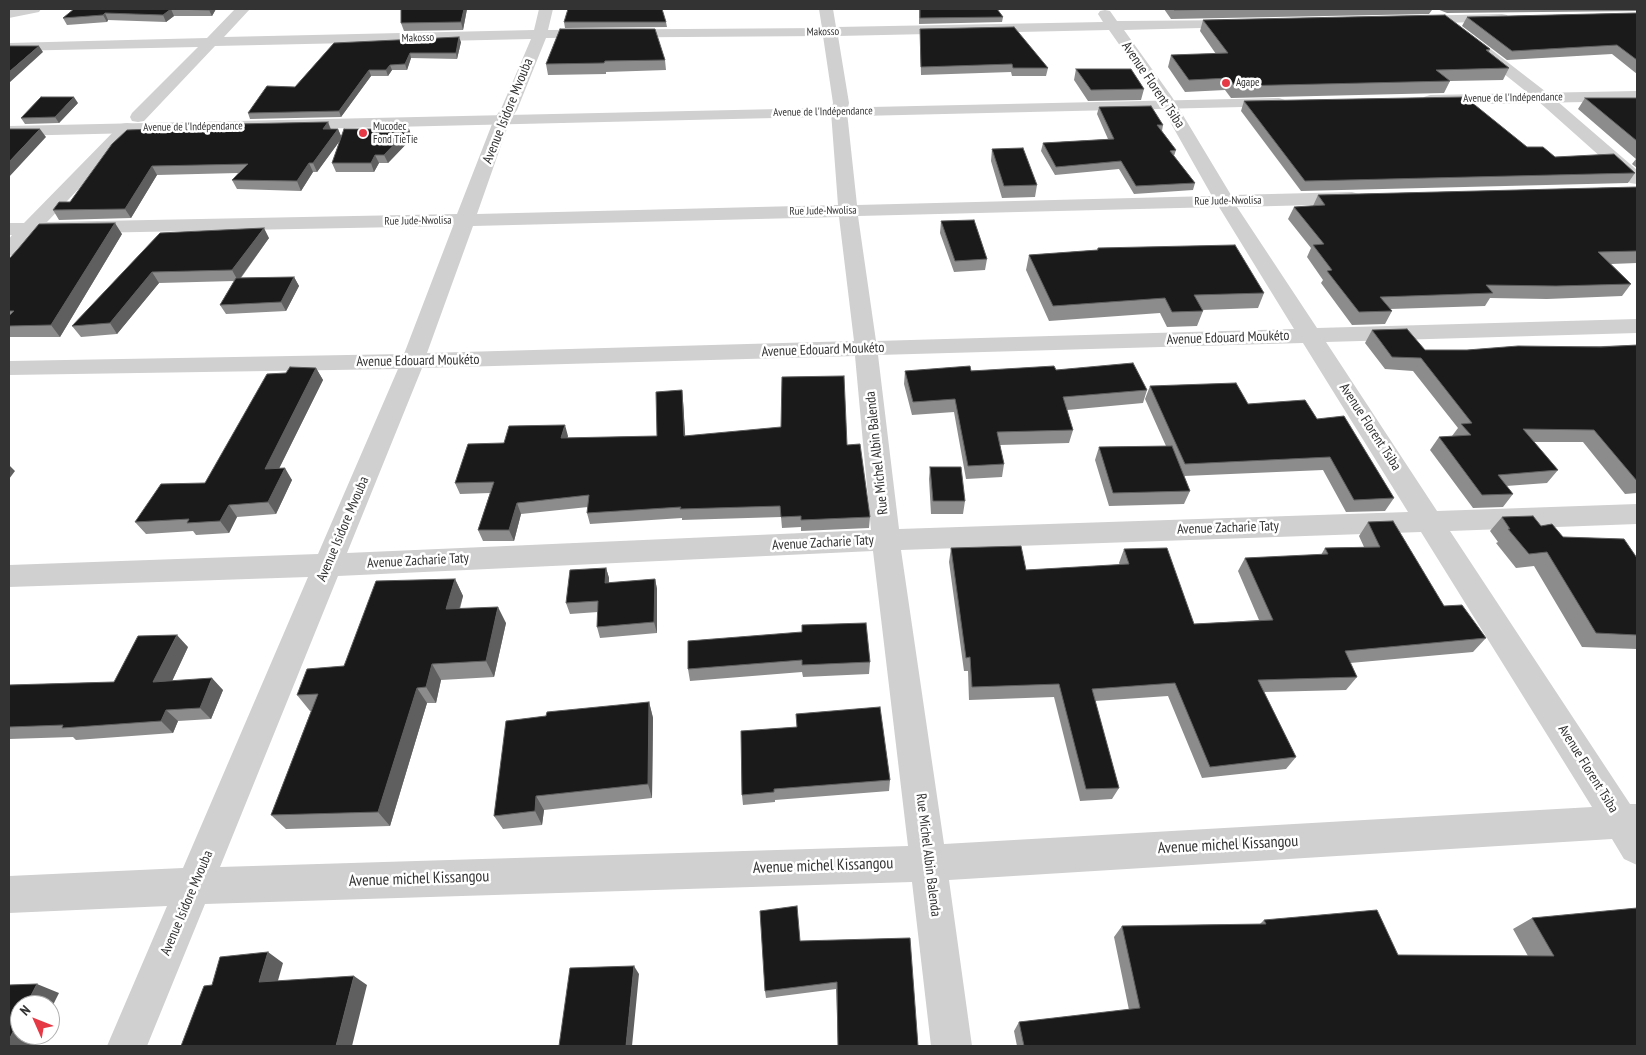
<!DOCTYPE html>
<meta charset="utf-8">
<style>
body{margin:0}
#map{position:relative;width:1646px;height:1055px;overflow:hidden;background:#fff;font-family:"PT Sans Narrow",sans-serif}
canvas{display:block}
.frame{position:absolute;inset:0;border:10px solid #333;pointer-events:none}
.north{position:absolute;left:10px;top:995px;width:50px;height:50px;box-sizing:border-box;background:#fff;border:1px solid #adadad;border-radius:50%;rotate:314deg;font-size:14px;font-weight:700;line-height:20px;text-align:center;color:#333}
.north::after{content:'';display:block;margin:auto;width:18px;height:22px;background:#e63946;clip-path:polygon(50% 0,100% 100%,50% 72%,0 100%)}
</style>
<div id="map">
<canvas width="1646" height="1055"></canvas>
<div class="frame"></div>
<div class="north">N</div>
</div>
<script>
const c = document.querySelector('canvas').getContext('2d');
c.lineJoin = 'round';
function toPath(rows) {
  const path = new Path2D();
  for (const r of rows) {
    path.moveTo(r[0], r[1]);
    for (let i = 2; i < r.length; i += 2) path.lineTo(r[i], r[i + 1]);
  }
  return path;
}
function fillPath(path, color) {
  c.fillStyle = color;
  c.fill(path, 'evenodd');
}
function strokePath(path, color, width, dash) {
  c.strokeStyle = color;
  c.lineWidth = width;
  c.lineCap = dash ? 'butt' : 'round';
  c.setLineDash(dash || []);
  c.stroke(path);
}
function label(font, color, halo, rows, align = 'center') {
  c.font = font + ' "PT Sans Narrow",sans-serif';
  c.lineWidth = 5;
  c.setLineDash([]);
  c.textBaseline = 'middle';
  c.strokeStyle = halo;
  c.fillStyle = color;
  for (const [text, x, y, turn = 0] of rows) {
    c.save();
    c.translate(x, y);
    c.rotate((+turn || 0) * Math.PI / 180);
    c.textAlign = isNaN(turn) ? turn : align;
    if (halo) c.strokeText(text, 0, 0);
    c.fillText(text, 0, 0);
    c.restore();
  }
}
fillPath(toPath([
 [14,9,41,9,39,12,9,18,9,10,14,9],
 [235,9,250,9,224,37,534,30,539,9,553,9,548,30,822,28,819,9,833,9,836,27,1103,22,1098,14,1100,11,1105,10,1110,11,1117,21,1244,20,1246,23,1244,26,1239,27,1124,30,1172,97,1231,195,1352,192,1359,194,1361,198,1359,202,1352,204,1237,207,1317,328,1637,319,1637,333,1326,342,1437,511,1637,504,1637,524,1450,531,1630,804,1637,804,1637,865,1624,859,1612,839,949,880,972,1046,931,1046,912,882,205,904,147,1046,107,1046,167,906,9,913,9,876,183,868,308,577,9,587,9,565,318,554,398,369,9,375,9,361,404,354,453,226,35,234,16,254,9,256,9,239,12,235,9,235,9,223,24,223,121,124,127,123,133,124,136,128,133,132,47,222,457,214,494,119,501,109,531,39,215,46,144,121,138,122,132,121,130,117,132,113,198,47,9,51,9,43,207,38,235,9],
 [1109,30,1156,97,1212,196,857,205,847,112,849,103,838,36,1109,30],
 [823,36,833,103,831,112,838,205,477,214,510,120,517,110,546,38,823,36],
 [1219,207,1294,329,876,341,858,216,1219,207],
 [839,217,854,341,427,353,473,226,839,217],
 [1303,343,1408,512,899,529,878,355,1303,343],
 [855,356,871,530,347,553,422,368,855,356],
 [1421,532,1592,807,944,844,901,550,1421,532],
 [873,551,908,846,220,867,338,576,873,551],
 [1502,14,1507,15,1509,18,1507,21,1412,24,1407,23,1405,20,1407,17,1412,16,1502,14],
 [1479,43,1484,44,1550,95,1637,170,1637,184,1630,183,1538,101,1474,50,1472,47,1474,44,1479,43]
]), '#d0d0d0');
fillPath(toPath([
 [1637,91,1637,101,1430,105,1424,103,1422,100,1424,97,1430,95,1637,91],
 [1279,98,1285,100,1287,103,1285,106,9,136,9,126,1279,98]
]), '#d0d0d0');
fillPath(toPath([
 [74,9,216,9,212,16,174,16,166,22,108,20,107,22,67,25,63,18],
 [467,9,463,30,404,31,401,23],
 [919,9,997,9,1003,17,1002,22,919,24],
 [1164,9,1637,9,1637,11,1447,13,1437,9,1432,10,1429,14,1171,19],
 [1637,13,1637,74,1612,54,1507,60,1462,26,1467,17],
 [1203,20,1490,49,1489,52,1509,68,1503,80,1450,81,1444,93,1231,98,1225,90,1185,92,1168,67,1171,55,1216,54,1200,31],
 [564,22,666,22,667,27,565,28],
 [560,29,665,60,666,70,606,72,606,74,548,75,546,64],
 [920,29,1048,68,1046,76,1012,76,1011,72,921,75,920,36],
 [461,42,457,59,411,58,407,70,392,70,388,76,371,76,341,117,250,119,248,113,295,87,334,43],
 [1076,69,1144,89,1141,100,1088,101,1074,80],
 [1585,98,1637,98,1637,168,1632,164,1636,159,1578,109],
 [1244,101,1527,147,1555,157,1635,173,1628,183,1301,191,1241,111],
 [78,103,59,123,25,124,21,118],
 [1099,107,1163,125,1162,131,1176,150,1174,156,1195,183,1193,190,1134,194,1119,169,1055,175,1041,151,1043,143,1108,139,1097,114],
 [328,122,331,129,338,129,341,137,409,129,412,138,388,163,379,163,374,172,336,172,332,163,340,140,317,172,313,172,301,191,237,189,232,180,238,173,157,175,131,218,59,220,53,210,234,126],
 [992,149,1037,185,1035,197,1002,198,991,161],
 [1637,187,1637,263,1611,264,1631,284,1622,296,1547,299,1490,298,1485,306,1390,309,1392,311,1385,324,1352,325,1321,283,1323,280,1307,257,1311,248,1288,219,1294,207,1313,206,1318,195],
 [941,221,987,259,985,270,954,272,940,233],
 [160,233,269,238,241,278,294,277,299,286,286,311,226,314,220,305,234,281,159,283,117,334,81,337,72,326],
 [122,234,60,337,9,337,9,259],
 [1098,248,1264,293,1258,308,1202,310,1203,311,1197,326,1167,327,1160,313,1049,321,1026,270,1029,255,1097,250],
 [1372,330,1425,350,1467,350,1637,345,1637,493,1625,494,1583,442,1534,442,1558,470,1547,483,1506,486,1513,494,1503,507,1473,508,1430,450,1439,437,1452,436,1458,428,1413,371,1385,369,1365,343],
 [316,368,323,380,279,468,292,480,276,514,237,517,229,533,196,535,193,531,146,534,135,522,205,483,286,373],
 [1056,370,1147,390,1143,403,1067,410,1073,430,1069,443,1000,445,1004,464,1002,477,966,479,954,412,912,415,904,384,905,371],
 [1150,386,1248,404,1317,419,1394,498,1385,511,1346,512,1323,470,1184,476,1190,491,1184,504,1109,506,1095,460,1099,447,1166,446,1145,399],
 [682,390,683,401,685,436,847,445,870,517,869,528,801,531,801,527,782,528,781,517,682,520,682,518,590,524,587,513,588,507,521,514,514,541,483,541,478,530,490,493,460,494,455,483,504,443,568,436,567,438,657,436],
 [930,467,965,501,963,514,931,514,929,479],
 [1502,517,1541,526,1563,537,1637,558,1637,649,1582,647,1534,566,1516,568,1496,543,1498,542,1490,531],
 [1368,522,1444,606,1486,638,1473,652,1350,663,1357,677,1346,690,1264,692,1296,757,1286,769,1202,778,1168,696,1095,701,1119,788,1112,799,1080,801,1054,697,969,700,968,671,964,671,949,562,951,548,1026,570,1120,565,1119,563,1124,549,1194,624,1259,620,1238,571,1245,558,1321,555,1325,548,1364,547,1359,536],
 [606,568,609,578,609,583,655,579,657,589,657,633,600,638,597,627,598,612,570,614,566,603],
 [455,579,463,596,460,609,506,623,494,677,441,680,436,703,427,703,390,826,286,829,271,815,311,711,310,711,297,695,344,666],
 [688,641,870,662,869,674,803,677,802,672,690,681,688,669],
 [188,647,172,681,223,690,211,719,178,721,173,733,76,740,73,737,9,739,9,685,114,682],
 [649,702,653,718,652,798,544,810,542,825,503,829,494,816,546,716],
 [741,731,890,780,889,791,775,800,775,802,743,805,742,795],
 [1532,918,1637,1046,1017,1046,1014,1031,1019,1022,1129,1010,1114,937,1122,926,1260,924,1264,920,1398,955,1528,956,1513,929],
 [800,941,918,1046,838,1046,836,989,766,998,765,991]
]), '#8c8c8c');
fillPath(toPath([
 [171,9,174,16,166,22,163,15],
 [209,9,216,9,212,16,209,10],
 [464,9,467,9,463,30,461,22],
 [105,13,108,20,107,22,103,15],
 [459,37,461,42,457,59,456,53],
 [39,46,43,52,9,83,9,72],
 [410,53,411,58,407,70,405,64],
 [390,65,392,70,388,76,386,70],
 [369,70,371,76,341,117,339,111],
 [74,97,78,103,59,123,55,117],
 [328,122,331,131,323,129],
 [40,129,46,137,9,177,9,162],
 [338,129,342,138,317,172,313,163],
 [409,129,412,138,388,163,384,155],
 [375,155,379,163,374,172,371,163],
 [309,163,313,172,301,191,297,181],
 [152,166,157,175,131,218,125,209],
 [115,223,122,234,60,337,51,325],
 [264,228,269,238,238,281,232,270],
 [152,272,159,283,117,334,110,323],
 [294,277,299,286,286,311,281,302],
 [316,368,323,380,273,481,265,469],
 [682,390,683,401,686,448,684,436],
 [565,425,568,436,564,450,561,438],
 [9,465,15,471,9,479],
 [285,468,292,480,276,514,268,502],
 [517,503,521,514,514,541,509,530],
 [229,505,237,517,229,533,220,521],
 [606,568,609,578,608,594,605,583],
 [455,579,463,596,454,626,446,609],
 [655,579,657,589,657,633,654,622],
 [498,607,506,623,494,677,486,661],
 [177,635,188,647,166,694,153,682],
 [432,664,441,680,436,703,426,687],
 [212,678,223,690,211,719,200,708],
 [417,688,427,703,390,826,378,812],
 [649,702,653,718,652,798,648,784],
 [166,710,178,721,173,733,161,721],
 [536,796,544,810,542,825,535,811],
 [268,952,283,963,275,991,259,982],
 [634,966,639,974,632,1046,626,1046],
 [354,976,367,985,352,1046,336,1046],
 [37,984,59,993,50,1011,50,1005,26,1005],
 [20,1017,20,1035,39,1035,33,1046,9,1046,9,1040]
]), '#5f5f5f');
const building = toPath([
 [74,9,209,9,209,10,171,9,163,15,105,13,103,15,63,18,74,9],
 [401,9,464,9,461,22,401,23,401,9],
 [568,9,662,9,666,22,564,22,568,9],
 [920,9,997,9,1003,17,920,18,920,9],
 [1173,9,1234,9,1174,10,1173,9],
 [1637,13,1637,60,1617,45,1512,51,1467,17,1637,13],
 [1445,15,1490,49,1486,50,1509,68,1436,70,1450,81,1235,86,1229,78,1189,80,1171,55,1228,53,1203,20,1445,15],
 [1014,27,1048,68,1013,68,1012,64,921,67,920,29,1014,27],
 [560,29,655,29,665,60,605,61,604,63,546,64,560,29],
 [459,37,456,53,410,53,405,64,390,65,386,70,369,70,339,111,248,113,267,86,295,87,334,43,459,37],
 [9,46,39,46,9,72,9,46],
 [1076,69,1131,69,1144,89,1091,90,1076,69],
 [41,97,74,97,55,117,21,118,41,97],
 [1465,97,1527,147,1543,147,1555,157,1614,154,1635,173,1305,181,1244,101,1465,97],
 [1585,98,1637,98,1637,141,1585,98],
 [1151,106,1163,125,1157,125,1176,150,1170,151,1195,183,1136,186,1121,161,1056,167,1043,143,1114,139,1099,107,1151,106],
 [328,122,323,129,338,129,313,163,309,163,297,181,232,180,248,164,152,166,125,209,53,210,59,202,70,202,112,144,127,130,234,126,236,124,328,122],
 [9,129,40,129,9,162,9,129],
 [344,129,409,129,384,155,375,155,371,163,332,163,344,129],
 [1023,148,1037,185,1004,186,992,149,1023,148],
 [1637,187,1637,251,1598,252,1631,284,1556,286,1486,285,1493,293,1380,297,1392,311,1359,312,1327,271,1332,270,1313,245,1324,244,1294,207,1325,205,1318,195,1637,187],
 [974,220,987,259,955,261,941,221,974,220],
 [115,223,51,325,9,326,9,316,14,311,9,311,9,259,18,249,39,224,115,223],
 [264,228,232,270,152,272,110,323,72,326,160,233,264,228],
 [1235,245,1264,293,1194,295,1203,311,1172,312,1165,298,1053,306,1029,255,1098,250,1098,248,1235,245],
 [294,277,281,302,220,305,236,278,294,277],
 [1407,329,1425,350,1467,350,1518,346,1601,347,1637,345,1637,481,1594,430,1523,429,1558,470,1498,475,1513,494,1482,495,1439,437,1471,435,1461,424,1472,423,1421,358,1392,357,1372,330,1407,329],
 [1133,363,1147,390,1063,397,1073,430,997,432,1004,464,968,466,955,399,913,402,905,371,970,366,971,371,1054,366,1056,370,1133,363],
 [290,367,316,368,265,469,285,468,268,502,229,505,220,521,187,523,189,519,135,522,161,484,205,483,267,374,286,373,290,367],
 [844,376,847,445,860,444,870,517,801,520,801,516,781,517,780,506,680,509,681,507,587,513,589,495,517,503,509,530,478,530,494,482,455,483,468,444,504,443,509,426,565,425,561,438,657,436,656,392,682,390,684,436,781,427,782,377,844,376],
 [1236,383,1248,404,1305,400,1317,419,1344,416,1394,498,1354,500,1330,457,1185,464,1150,386,1236,383],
 [1172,446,1190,491,1113,493,1099,447,1172,446],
 [930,467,961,467,965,501,933,501,930,467],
 [1533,516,1541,526,1552,524,1563,537,1624,539,1637,558,1637,635,1596,633,1547,552,1529,554,1508,529,1510,529,1502,517,1533,516],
 [1393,521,1444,606,1462,605,1486,638,1345,651,1357,677,1258,680,1296,757,1210,767,1175,683,1092,689,1119,788,1086,789,1059,684,972,687,970,657,966,658,951,548,1021,546,1026,570,1129,564,1124,549,1167,548,1194,624,1273,620,1245,558,1328,554,1325,548,1380,547,1368,522,1393,521],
 [606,568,605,583,655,579,654,622,597,627,598,601,566,603,570,570,606,568],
 [455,579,446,609,498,607,486,661,432,664,426,687,417,688,378,812,271,815,318,694,297,695,307,669,344,666,376,581,455,579],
 [866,623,870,662,802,665,802,660,688,669,688,641,802,632,802,625,866,623],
 [177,635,153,682,212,678,200,708,166,710,161,721,62,728,63,725,9,727,9,685,114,682,138,636,177,635],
 [649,702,648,784,536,796,535,811,494,816,506,721,546,716,547,712,649,702],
 [880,707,890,780,774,789,774,792,742,795,741,731,797,727,796,714,880,707],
 [797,906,800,941,910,938,918,1046,838,1046,837,982,765,991,760,911,797,906],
 [1637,908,1637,1046,1024,1046,1019,1022,1140,1008,1122,926,1266,924,1264,920,1377,910,1398,955,1554,956,1532,918,1637,908],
 [268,952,259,982,354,976,336,1046,181,1046,204,986,212,985,220,957,268,952],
 [634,966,626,1046,559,1046,570,968,634,966],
 [37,984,26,1005,20,1005,20,1017,9,1040,9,985,37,984]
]);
fillPath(building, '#1a1a1a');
strokePath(building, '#5f5f5f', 1);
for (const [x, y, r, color] of [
 [1226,83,5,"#e63946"],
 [363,133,5,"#e63946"]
]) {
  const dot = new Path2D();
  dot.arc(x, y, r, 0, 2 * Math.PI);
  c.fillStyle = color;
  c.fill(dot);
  strokePath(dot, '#fff', 2);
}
label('11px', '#333', '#fff', [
 ["Makosso",823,32,-1],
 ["Makosso",418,38,-2],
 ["Avenue de l'Indépendance",1513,98,-1],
 ["Avenue de l'Indépendance",823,112,-1],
 ["Avenue de l'Indépendance",193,127,-1],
 ["Rue Jude-Nwolisa",1228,201,-1],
 ["Rue Jude-Nwolisa",823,211,-1],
 ["Rue Jude-Nwolisa",418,221,-1]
]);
label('11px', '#333', '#fff', [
 ["Agape",1236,83],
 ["Mucodec",373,127],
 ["Fond TieTie",373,140]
], 'left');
label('14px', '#333', '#fff', [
 ["Avenue Florent Tsiba",1153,85,56],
 ["Avenue Isidore Mvouba",508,111,-68],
 ["Avenue Edouard Moukéto",1228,338,-2],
 ["Avenue Edouard Moukéto",823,350,-2],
 ["Avenue Edouard Moukéto",418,361,-1],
 ["Avenue Florent Tsiba",1370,427,57],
 ["Rue Michel Albin Balenda",877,453,-96],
 ["Avenue Zacharie Taty",1228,528,-2],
 ["Avenue Isidore Mvouba",343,529,-67],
 ["Avenue Zacharie Taty",823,543,-3],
 ["Avenue Zacharie Taty",418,561,-3],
 ["Avenue Florent Tsiba",1588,769,58],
 ["Rue Michel Albin Balenda",928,855,83],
 ["Avenue Isidore Mvouba",187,903,-67]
]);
label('16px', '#333', '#fff', [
 ["Avenue michel Kissangou",1228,845,-3],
 ["Avenue michel Kissangou",823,866,-2],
 ["Avenue michel Kissangou",419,879,-2]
]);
</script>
